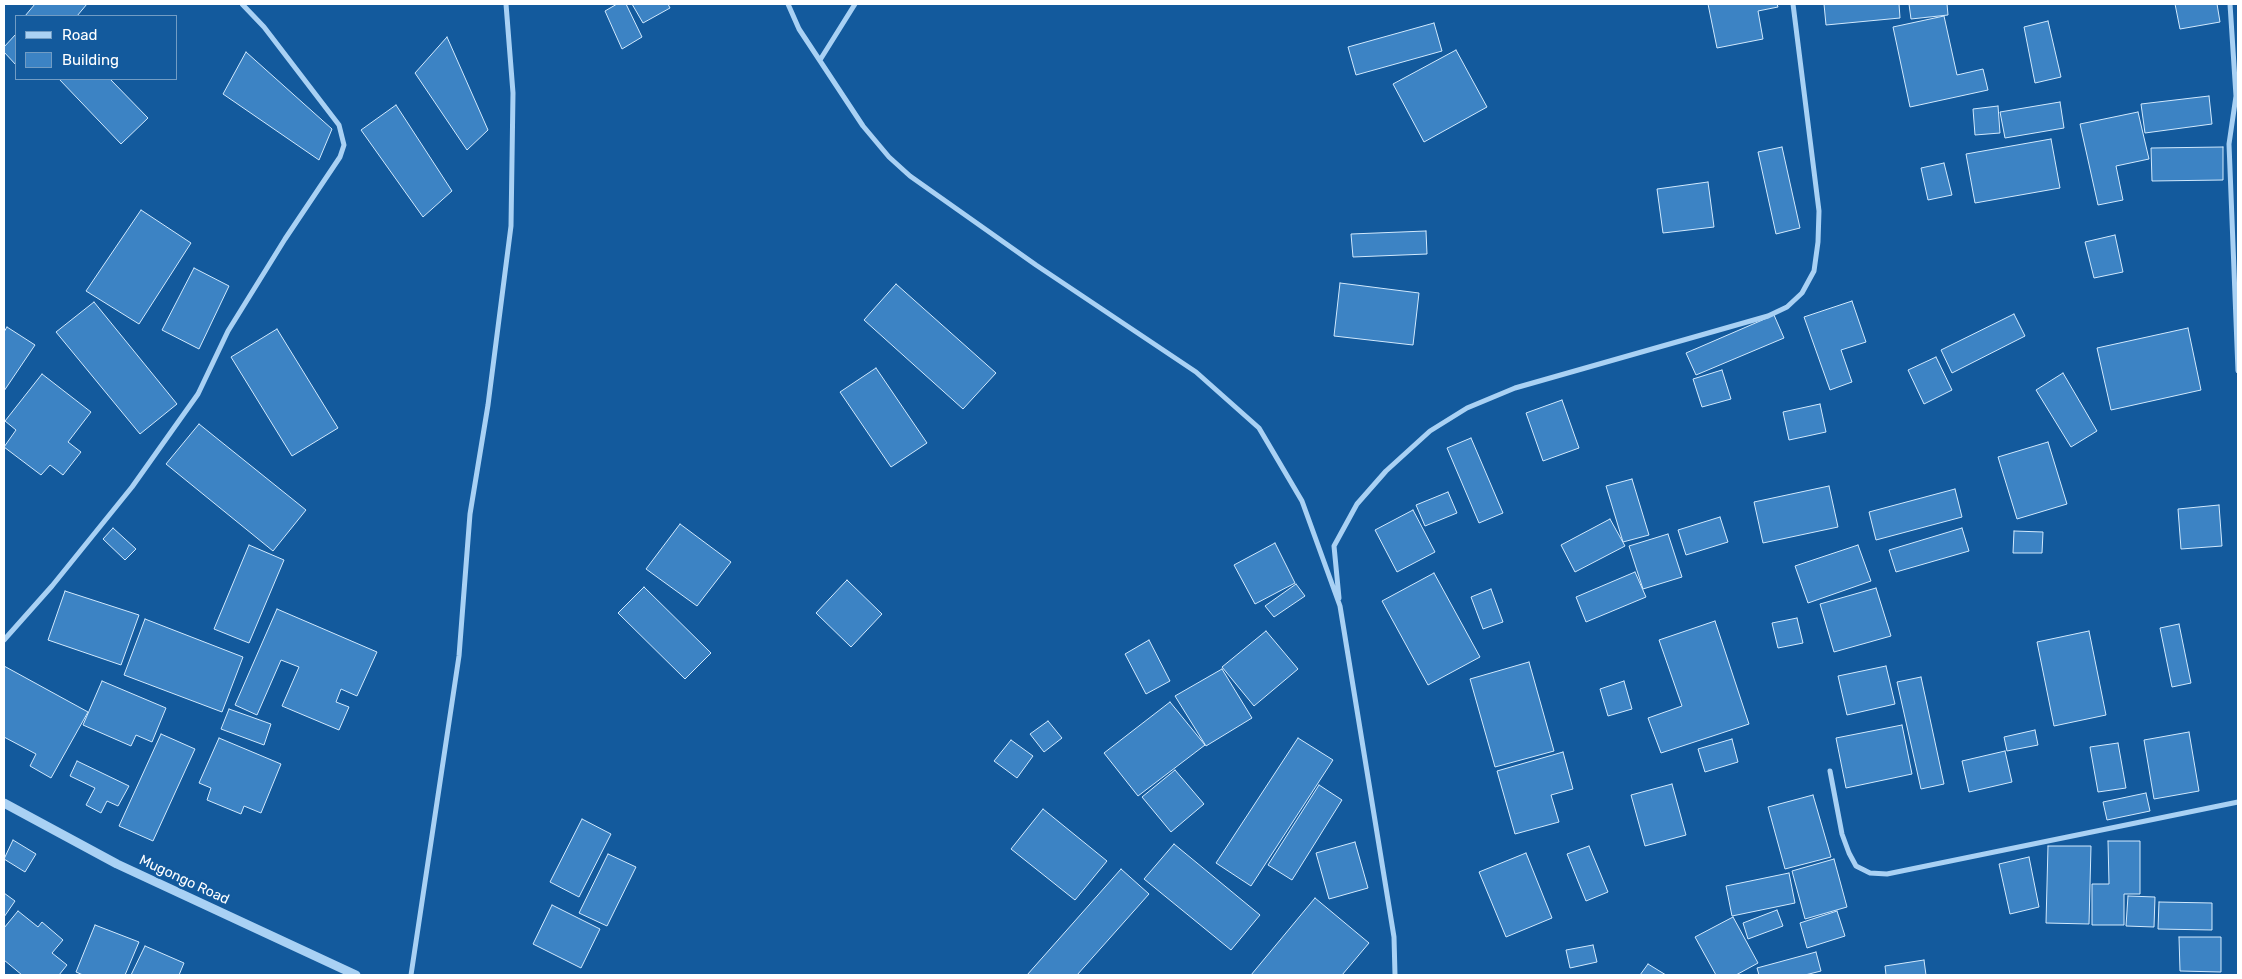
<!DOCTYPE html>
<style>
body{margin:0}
#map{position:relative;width:2242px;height:979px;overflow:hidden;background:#135a9d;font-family:Rubik,sans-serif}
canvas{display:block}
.frame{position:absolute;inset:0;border:5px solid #fff;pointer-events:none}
.legend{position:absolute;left:15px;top:15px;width:162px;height:65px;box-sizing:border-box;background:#135a9d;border:1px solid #719cc4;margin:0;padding:6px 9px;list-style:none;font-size:15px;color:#fff}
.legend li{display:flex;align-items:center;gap:10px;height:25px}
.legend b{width:25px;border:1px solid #719cc4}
</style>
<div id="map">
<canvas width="2242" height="979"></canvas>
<div class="frame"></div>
<ul class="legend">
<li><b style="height:6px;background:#a9d1f4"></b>Road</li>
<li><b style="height:14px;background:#3c83c4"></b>Building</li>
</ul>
</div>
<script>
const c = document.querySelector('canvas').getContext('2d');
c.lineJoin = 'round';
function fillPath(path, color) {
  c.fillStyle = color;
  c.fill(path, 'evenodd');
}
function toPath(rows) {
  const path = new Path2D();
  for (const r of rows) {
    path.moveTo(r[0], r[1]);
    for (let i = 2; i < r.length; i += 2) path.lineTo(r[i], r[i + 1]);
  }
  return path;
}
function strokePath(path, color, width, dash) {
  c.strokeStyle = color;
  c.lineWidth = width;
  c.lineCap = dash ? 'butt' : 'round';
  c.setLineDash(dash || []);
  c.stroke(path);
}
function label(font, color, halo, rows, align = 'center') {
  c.font = font + ' Rubik,sans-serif';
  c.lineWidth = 5;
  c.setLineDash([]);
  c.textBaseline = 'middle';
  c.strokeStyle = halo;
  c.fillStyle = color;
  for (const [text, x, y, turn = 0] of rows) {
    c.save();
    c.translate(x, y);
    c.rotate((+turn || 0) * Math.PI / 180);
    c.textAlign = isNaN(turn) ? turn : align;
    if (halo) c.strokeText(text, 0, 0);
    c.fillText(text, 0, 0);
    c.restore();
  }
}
const building = toPath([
 [35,4,87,4,77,16,25,16,35,4],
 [617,4,626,4,642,37,622,49,605,11,617,4],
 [632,4,668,4,670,8,643,23,632,4],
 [1708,4,1777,4,1778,7,1758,11,1763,39,1717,48,1708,4],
 [1824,4,1899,4,1900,18,1826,25,1824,4],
 [1909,4,1947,4,1948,15,1911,19,1909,4],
 [2175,4,2217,4,2220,22,2180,29,2175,4],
 [1944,16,1957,75,1983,69,1988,90,1910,107,1893,27,1944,16],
 [2048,21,2061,77,2035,83,2024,27,2048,21],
 [1434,23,1442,51,1356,75,1348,47,1434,23],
 [16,34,16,65,4,52,4,47,16,34],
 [447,37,488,130,467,150,415,73,447,37],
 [1456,50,1487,107,1424,142,1393,84,1456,50],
 [246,52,332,129,319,160,223,94,246,52],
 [59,79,110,79,148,118,121,144,59,79],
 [2209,96,2212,124,2145,133,2141,104,2209,96],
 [2060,102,2064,128,2005,138,2000,112,2060,102],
 [396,105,452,191,423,217,361,130,396,105],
 [1998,106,2000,133,1975,135,1973,109,1998,106],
 [2138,112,2149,159,2116,166,2123,200,2098,205,2080,124,2138,112],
 [2051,139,2060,188,1975,203,1966,154,2051,139],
 [1782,147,1800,228,1776,234,1758,152,1782,147],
 [2223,147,2223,180,2152,181,2151,148,2223,147],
 [1944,163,1952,195,1928,200,1921,168,1944,163],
 [1708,182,1714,227,1663,233,1657,189,1708,182],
 [141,210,191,243,139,324,86,291,141,210],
 [1426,231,1427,254,1353,257,1351,234,1426,231],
 [2115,235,2123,272,2094,278,2085,242,2115,235],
 [194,268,229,286,199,349,162,330,194,268],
 [1340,283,1419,293,1413,345,1334,336,1340,283],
 [896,284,996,373,963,409,864,320,896,284],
 [1852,301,1866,342,1841,350,1852,382,1830,390,1804,317,1852,301],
 [94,302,177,404,140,434,56,332,94,302],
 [2014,314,2025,336,1952,373,1941,350,2014,314],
 [1774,315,1784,338,1696,375,1686,353,1774,315],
 [7,327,35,345,4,391,4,332,7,327],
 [2188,328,2201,390,2111,410,2097,348,2188,328],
 [277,329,338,428,292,456,231,357,277,329],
 [1936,357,1952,390,1924,404,1908,370,1936,357],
 [876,368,927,443,891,467,840,392,876,368],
 [1722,370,1731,399,1702,407,1693,379,1722,370],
 [2063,373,2097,431,2071,447,2036,390,2063,373],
 [42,374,91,412,68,442,81,452,63,475,50,465,41,475,4,447,16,430,5,421,42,374],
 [1562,400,1579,448,1543,461,1526,413,1562,400],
 [1820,404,1826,432,1789,440,1783,412,1820,404],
 [199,424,306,510,273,551,166,464,199,424],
 [1471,438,1503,513,1479,523,1447,448,1471,438],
 [2048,442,2067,504,2017,519,1998,457,2048,442],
 [1632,479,1649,535,1623,542,1606,486,1632,479],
 [1829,486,1838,527,1763,543,1754,502,1829,486],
 [1955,489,1962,517,1876,540,1869,512,1955,489],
 [1448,492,1457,513,1425,526,1416,505,1448,492],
 [2219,505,2222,546,2181,549,2178,509,2219,505],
 [1413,510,1435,552,1397,572,1375,530,1413,510],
 [1720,517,1728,542,1686,555,1678,530,1720,517],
 [1610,519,1625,546,1575,572,1561,545,1610,519],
 [680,524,731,562,697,606,646,569,680,524],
 [113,528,136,549,125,560,103,539,113,528],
 [1962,528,1969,551,1896,572,1889,550,1962,528],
 [2014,531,2043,532,2042,553,2013,553,2014,531],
 [1668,534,1682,577,1643,589,1629,546,1668,534],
 [1275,543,1295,583,1255,604,1234,565,1275,543],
 [249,545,284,560,249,643,214,629,249,545],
 [1858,545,1871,581,1808,603,1795,566,1858,545],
 [1635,572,1646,597,1586,622,1576,597,1635,572],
 [1434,573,1480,657,1428,685,1382,601,1434,573],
 [847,580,882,614,851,647,816,613,847,580],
 [1296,584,1305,596,1274,617,1265,606,1296,584],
 [644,587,711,653,685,679,618,613,644,587],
 [1876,588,1891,636,1834,652,1820,604,1876,588],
 [1491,589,1503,622,1483,629,1471,597,1491,589],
 [65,591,139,615,121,665,48,640,65,591],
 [277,609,377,652,357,696,341,689,336,702,349,707,339,730,282,706,299,667,281,660,257,715,235,705,277,609],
 [1797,618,1803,643,1778,648,1772,623,1797,618],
 [145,619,243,657,222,712,124,675,145,619],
 [1715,621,1749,724,1661,753,1648,718,1682,706,1659,640,1715,621],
 [2179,624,2191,683,2172,687,2160,628,2179,624],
 [1266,631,1298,669,1254,706,1222,667,1266,631],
 [2089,631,2106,715,2054,726,2037,642,2089,631],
 [1149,640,1170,681,1146,694,1125,654,1149,640],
 [1529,662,1554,751,1495,767,1470,679,1529,662],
 [4,666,88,712,51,778,30,766,36,754,4,737,4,666],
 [1886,666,1895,704,1847,715,1838,676,1886,666],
 [1222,669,1252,718,1206,746,1175,696,1222,669],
 [1921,677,1944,784,1921,789,1897,682,1921,677],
 [102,681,166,708,152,742,136,735,131,746,83,725,102,681],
 [1624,681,1632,709,1608,716,1600,689,1624,681],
 [1170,702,1205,745,1138,796,1104,753,1170,702],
 [229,709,271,724,264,745,221,729,229,709],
 [1048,721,1062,738,1044,752,1030,734,1048,721],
 [1902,725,1912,774,1846,788,1836,738,1902,725],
 [2035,730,2038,745,2007,751,2004,737,2035,730],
 [2189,732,2199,791,2154,799,2144,740,2189,732],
 [161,734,195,749,153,841,119,826,161,734],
 [219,738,281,764,261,813,244,806,241,814,207,800,211,788,199,783,219,738],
 [1298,738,1333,760,1251,886,1216,863,1298,738],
 [1732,739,1738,762,1705,772,1698,749,1732,739],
 [1011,740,1033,756,1017,778,994,761,1011,740],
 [2118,743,2126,788,2098,792,2090,747,2118,743],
 [2005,751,2012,782,1969,792,1962,761,2005,751],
 [1563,752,1573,789,1551,795,1559,822,1515,834,1497,771,1563,752],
 [77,761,129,786,118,806,107,801,101,813,86,805,95,788,70,776,77,761],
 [1175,770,1204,804,1171,832,1142,797,1175,770],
 [1672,784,1686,835,1645,846,1631,795,1672,784],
 [1319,785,1342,800,1292,880,1268,865,1319,785],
 [2146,793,2150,811,2107,820,2103,802,2146,793],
 [1813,795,1831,857,1785,869,1768,807,1813,795],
 [1043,809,1107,861,1075,900,1011,849,1043,809],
 [582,819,611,834,579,897,550,882,582,819],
 [13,840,36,854,25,872,4,859,13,840],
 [2108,841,2140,841,2140,894,2124,894,2124,925,2092,925,2092,884,2109,884,2108,841],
 [1355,842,1368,888,1329,899,1316,853,1355,842],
 [1174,844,1260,915,1231,950,1144,879,1174,844],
 [1589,846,1608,892,1586,901,1567,854,1589,846],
 [2048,846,2091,846,2089,924,2046,923,2048,846],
 [1526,853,1552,918,1506,937,1479,872,1526,853],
 [608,854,636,867,607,926,579,913,608,854],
 [2029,857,2039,907,2010,914,1999,864,2029,857],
 [1834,859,1847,907,1805,919,1792,871,1834,859],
 [1121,869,1149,894,1077,975,1027,975,1121,869],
 [1789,873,1795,903,1732,916,1726,886,1789,873],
 [4,893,15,901,4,917,4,893],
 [2128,896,2155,897,2154,927,2126,926,2128,896],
 [1315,898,1369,943,1342,975,1251,975,1315,898],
 [2159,902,2212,903,2212,930,2158,929,2159,902],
 [552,905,600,929,581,968,533,944,552,905],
 [1777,910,1783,926,1748,939,1743,923,1777,910],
 [18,911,38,927,42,922,63,940,52,953,67,965,59,975,22,975,4,960,4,928,18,911],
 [1837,911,1845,936,1807,948,1800,923,1837,911],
 [1733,917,1758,963,1736,975,1716,975,1695,937,1733,917],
 [95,925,139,942,125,975,83,975,76,972,95,925],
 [2179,937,2221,937,2221,972,2180,971,2179,937],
 [1593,945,1597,962,1570,968,1566,950,1593,945],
 [145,946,184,963,179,975,131,975,145,946],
 [1816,952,1821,971,1805,975,1759,975,1757,968,1816,952],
 [1924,960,1926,975,1886,975,1885,966,1924,960],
 [1648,964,1666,975,1640,975,1648,964]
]);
fillPath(building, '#3c83c4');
strokePath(building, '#d1e9fd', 1);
strokePath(toPath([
 [788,4,799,29,863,126,889,157,910,176,1036,265,1196,372,1259,428,1302,501,1340,606,1394,937,1395,975],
 [2230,4,2236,96,2229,144,2238,371],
 [820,60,855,4],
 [1339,598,1334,546,1357,504,1386,471,1430,431,1467,408,1515,388,1768,316,1787,307,1802,293,1814,271,1818,242,1819,211,1793,4],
 [4,640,52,586,132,487,198,394,228,331,285,239,340,157,344,145,339,125,264,27,242,4],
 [1830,771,1842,834,1849,853,1856,866,1870,873,1887,874,2238,802],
 [411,975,459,656,470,514,488,405,511,226,513,93,506,4]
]), '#a9d1f4', 5);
strokePath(toPath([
 [4,803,117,864,356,975]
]), '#a9d1f4', 9);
label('14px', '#fff', '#135a9d', [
 ["Mugongo Road",184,880,25]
]);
</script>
